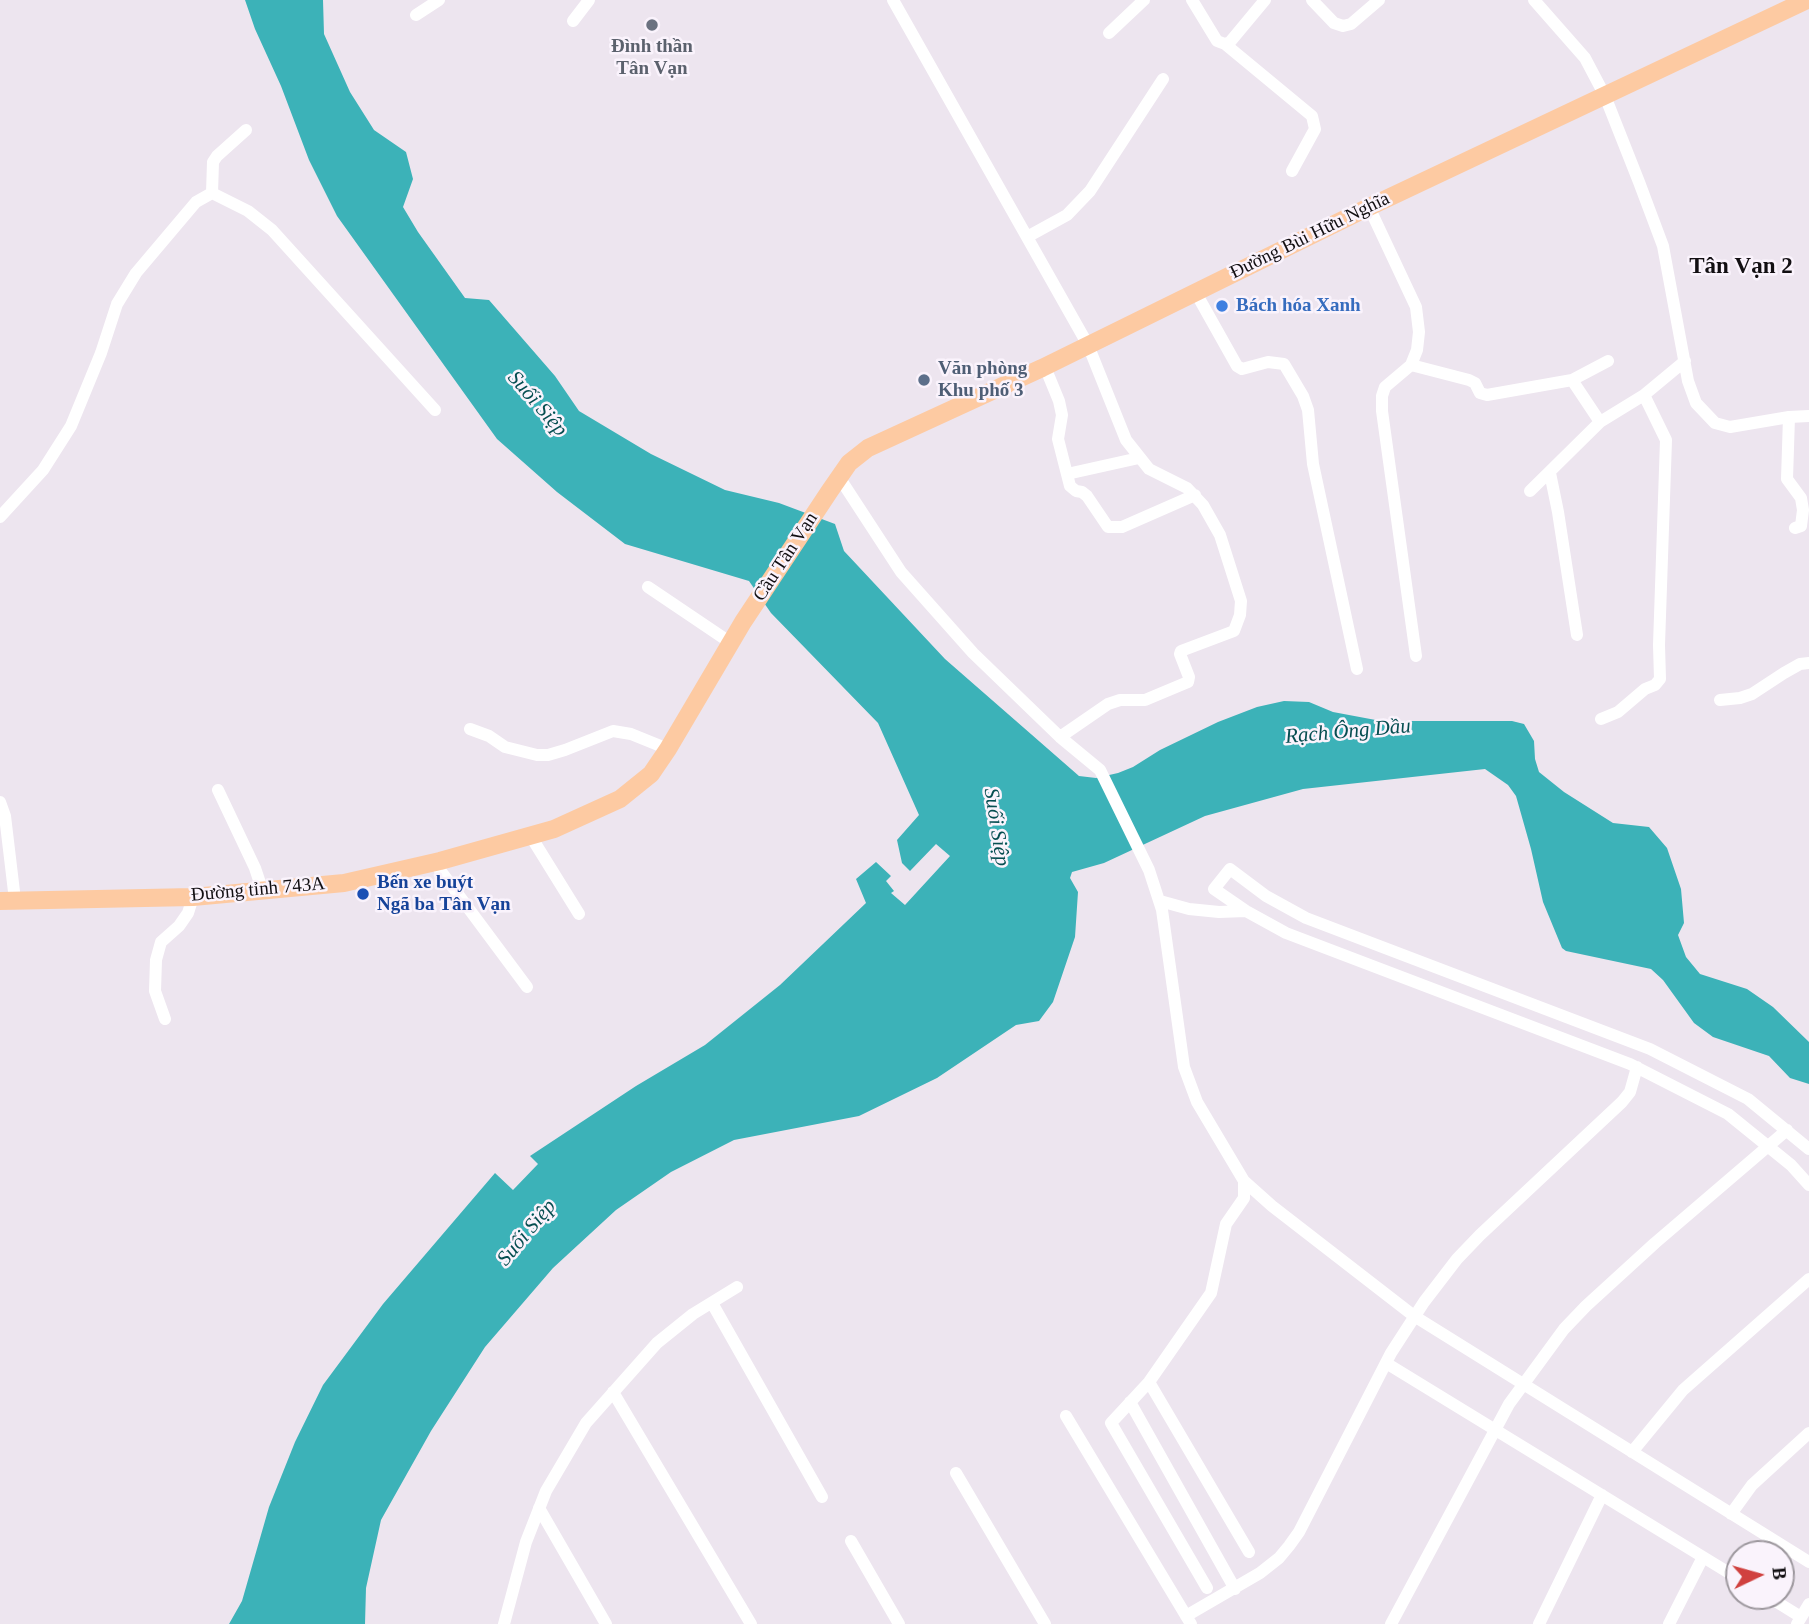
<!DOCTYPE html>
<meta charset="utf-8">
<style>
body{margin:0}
#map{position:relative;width:1809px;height:1624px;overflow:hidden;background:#ede5ef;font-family:"Times New Roman",serif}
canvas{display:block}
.north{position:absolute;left:1725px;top:1540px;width:70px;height:70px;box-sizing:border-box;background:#faf3fc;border:2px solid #9d989e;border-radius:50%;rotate:85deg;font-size:19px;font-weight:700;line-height:28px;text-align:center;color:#120f12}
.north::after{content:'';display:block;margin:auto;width:24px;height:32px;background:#d0413f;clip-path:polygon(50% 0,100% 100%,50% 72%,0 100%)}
</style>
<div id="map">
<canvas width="1809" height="1624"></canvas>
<div class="north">B</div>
</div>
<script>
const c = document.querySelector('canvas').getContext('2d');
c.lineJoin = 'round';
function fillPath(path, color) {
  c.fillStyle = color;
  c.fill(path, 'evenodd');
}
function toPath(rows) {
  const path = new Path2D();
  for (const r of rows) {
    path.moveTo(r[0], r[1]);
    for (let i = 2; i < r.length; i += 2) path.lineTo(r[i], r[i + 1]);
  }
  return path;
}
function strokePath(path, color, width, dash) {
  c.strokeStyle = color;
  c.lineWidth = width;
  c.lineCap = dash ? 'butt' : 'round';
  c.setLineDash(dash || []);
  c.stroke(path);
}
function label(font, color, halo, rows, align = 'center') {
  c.font = font + ' "Times New Roman",serif';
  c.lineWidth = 5;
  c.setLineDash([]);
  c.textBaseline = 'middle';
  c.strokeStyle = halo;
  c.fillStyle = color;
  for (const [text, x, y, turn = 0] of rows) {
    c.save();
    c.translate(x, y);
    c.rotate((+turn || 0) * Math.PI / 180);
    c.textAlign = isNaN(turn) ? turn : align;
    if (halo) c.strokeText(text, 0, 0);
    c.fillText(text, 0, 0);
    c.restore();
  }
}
fillPath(toPath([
 [245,0,323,0,324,34,350,92,374,130,406,152,413,179,403,207,418,232,465,298,489,300,555,376,579,411,651,454,725,490,779,503,835,524,844,551,945,659,1079,776,1096,778,1118,773,1133,767,1160,750,1218,722,1257,707,1284,701,1309,702,1333,712,1381,721,1512,721,1524,724,1534,741,1535,759,1539,772,1564,792,1613,823,1649,827,1667,848,1681,889,1684,923,1678,935,1686,957,1700,974,1747,989,1773,1007,1809,1042,1809,1084,1790,1078,1769,1056,1713,1037,1694,1023,1663,980,1651,969,1566,951,1562,948,1543,902,1531,849,1516,796,1508,785,1485,769,1303,789,1205,816,1104,863,1072,872,1070,878,1078,892,1075,937,1053,1002,1039,1021,1016,1025,937,1078,859,1116,734,1140,671,1172,616,1210,553,1268,485,1347,431,1431,381,1520,366,1588,365,1624,229,1624,242,1601,269,1507,295,1442,323,1385,383,1304,495,1173,513,1190,538,1164,530,1156,636,1086,705,1045,780,985,866,903,856,879,876,862,891,876,886,881,894,891,891,893,905,905,950,856,936,844,910,871,902,863,897,840,919,815,878,723,771,613,749,581,625,544,557,492,497,439,337,216,309,160,281,86,255,29]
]), '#3cb2b8');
strokePath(toPath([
 [893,0,1088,345,1126,440,1149,469,1187,488,1203,505,1220,535,1241,601,1240,615,1234,631,1181,651,1180,654,1189,677,1188,682,1145,700,1120,700,1108,704,1060,737],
 [1192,0,1217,41,1225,44,1230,42,1265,0],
 [1312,0,1334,23,1343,26,1351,24,1379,0],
 [1534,0,1585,58,1605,96,1639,182,1663,246,1688,381,1696,403,1715,423,1730,427,1789,417,1809,416],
 [416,15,439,0],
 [573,21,589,0],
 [1109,33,1144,0],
 [1225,44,1312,116,1315,129,1292,171],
 [212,193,213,162,217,156,246,130],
 [1369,207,1416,307,1419,332,1417,350,1411,365,1385,387,1382,396,1382,411,1416,656],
 [1027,237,1067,215,1090,191,1163,79],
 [1196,293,1237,366,1242,369,1268,362,1284,364,1303,396,1308,410,1313,464,1357,669],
 [1411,365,1469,380,1475,383,1480,393,1487,395,1572,380,1600,422],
 [1045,367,1059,401,1062,415,1058,439,1070,486,1076,491,1082,492,1087,496,1108,527,1122,527,1195,495],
 [1572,380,1608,361],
 [1789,417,1787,479,1801,498,1803,510,1801,526,1795,528],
 [1550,473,1558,512,1577,635],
 [1067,474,1139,458],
 [839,477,901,572,973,653,1060,737,1100,770,1149,870,1162,910,1184,1067,1197,1102,1244,1181,1244,1198,1226,1224,1211,1293,1149,1382,1111,1423,1207,1588],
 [1530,491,1600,422,1644,395,1685,361],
 [0,517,43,470,71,426,101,353,117,304,136,273,196,202,212,193,248,211,272,230,435,410],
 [648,587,731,643],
 [1720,700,1740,698,1752,694,1784,673,1800,664,1809,663],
 [1601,719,1618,712,1645,689,1655,685,1660,679,1659,645,1666,440,1644,395],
 [470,729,489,736,505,747,537,755,548,755,565,750,613,731,631,734,668,749],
 [218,790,255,868,262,889],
 [0,802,5,816,15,900],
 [530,835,579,914],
 [434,862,527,987],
 [1160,901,1189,909,1219,912,1246,911],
 [165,1019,155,991,156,960,161,942,179,926,188,913,193,897],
 [1809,1149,1748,1099,1650,1049,1306,918,1266,896,1230,869,1214,889,1246,911,1286,933,1630,1064,1728,1114,1791,1165,1809,1185],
 [1244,1181,1272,1206,1414,1316,1809,1562],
 [712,1303,822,1497],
 [1386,1363,1739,1579],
 [1149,1382,1249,1552],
 [613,1392,751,1624],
 [1130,1402,1235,1589],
 [1066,1416,1191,1624],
 [1632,1452,1683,1390,1809,1279],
 [956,1473,1045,1624],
 [539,1508,606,1624],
 [1731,1514,1752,1485,1809,1433],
 [851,1541,899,1624],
 [1767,1596,1801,1617],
 [1186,1616,1260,1573,1279,1558,1289,1546,1299,1532,1391,1353,1424,1302,1457,1259,1480,1235,1622,1102,1630,1092,1637,1067],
 [504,1624,526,1542,546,1491,586,1423,657,1343,693,1314,737,1287],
 [1391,1624,1509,1404,1564,1329,1586,1306,1655,1243,1787,1130],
 [1539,1624,1602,1495],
 [1669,1624,1703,1557],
 [1797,1624,1809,1604]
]), '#fff', 12);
strokePath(toPath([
 [0,901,193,897,344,883,440,861,554,829,620,799,651,774,668,749,743,622,829,492,849,463,868,448,1042,368,1369,207,1807,0]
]), '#fdcaa2', 18);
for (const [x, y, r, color] of [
 [652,25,7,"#6b7280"],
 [1222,306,7,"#3f7fe0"],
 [924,380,7,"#5c6f8a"],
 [363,894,7,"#1a4fb4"]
]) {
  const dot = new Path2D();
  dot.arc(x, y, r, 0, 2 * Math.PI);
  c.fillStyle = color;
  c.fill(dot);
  strokePath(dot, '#faf3fc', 2.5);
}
label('bold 19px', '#5b616d', '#faf3fc', [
 ["Đình thần",652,47],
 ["Tân Vạn",652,69]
]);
label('19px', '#120f12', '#faf3fc', [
 ["Đường Bùi Hữu Nghĩa",1310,236,-26],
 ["Cầu Tân Vạn",786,557,-57],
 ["Đường tỉnh 743A",258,890,-5]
]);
label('bold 19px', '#366cbe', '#faf3fc', [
 ["Bách hóa Xanh",1236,306]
], 'left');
label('bold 19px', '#4e5e75', '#faf3fc', [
 ["Văn phòng",938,369],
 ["Khu phố 3",938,391]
], 'left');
label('bold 19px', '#164399', '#faf3fc', [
 ["Bến xe buýt",377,883],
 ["Ngã ba Tân Vạn",377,905]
], 'left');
label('italic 21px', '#064e51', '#faf3fc', [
 ["Suối Siệp",537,404,49],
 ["Rạch Ông Dầu",1348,732,-5],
 ["Suối Siệp",996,827,81],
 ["Suối Siệp",527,1233,-50]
]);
label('bold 23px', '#120f12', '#faf3fc', [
 ["Tân Vạn 2",1741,267]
]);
</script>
